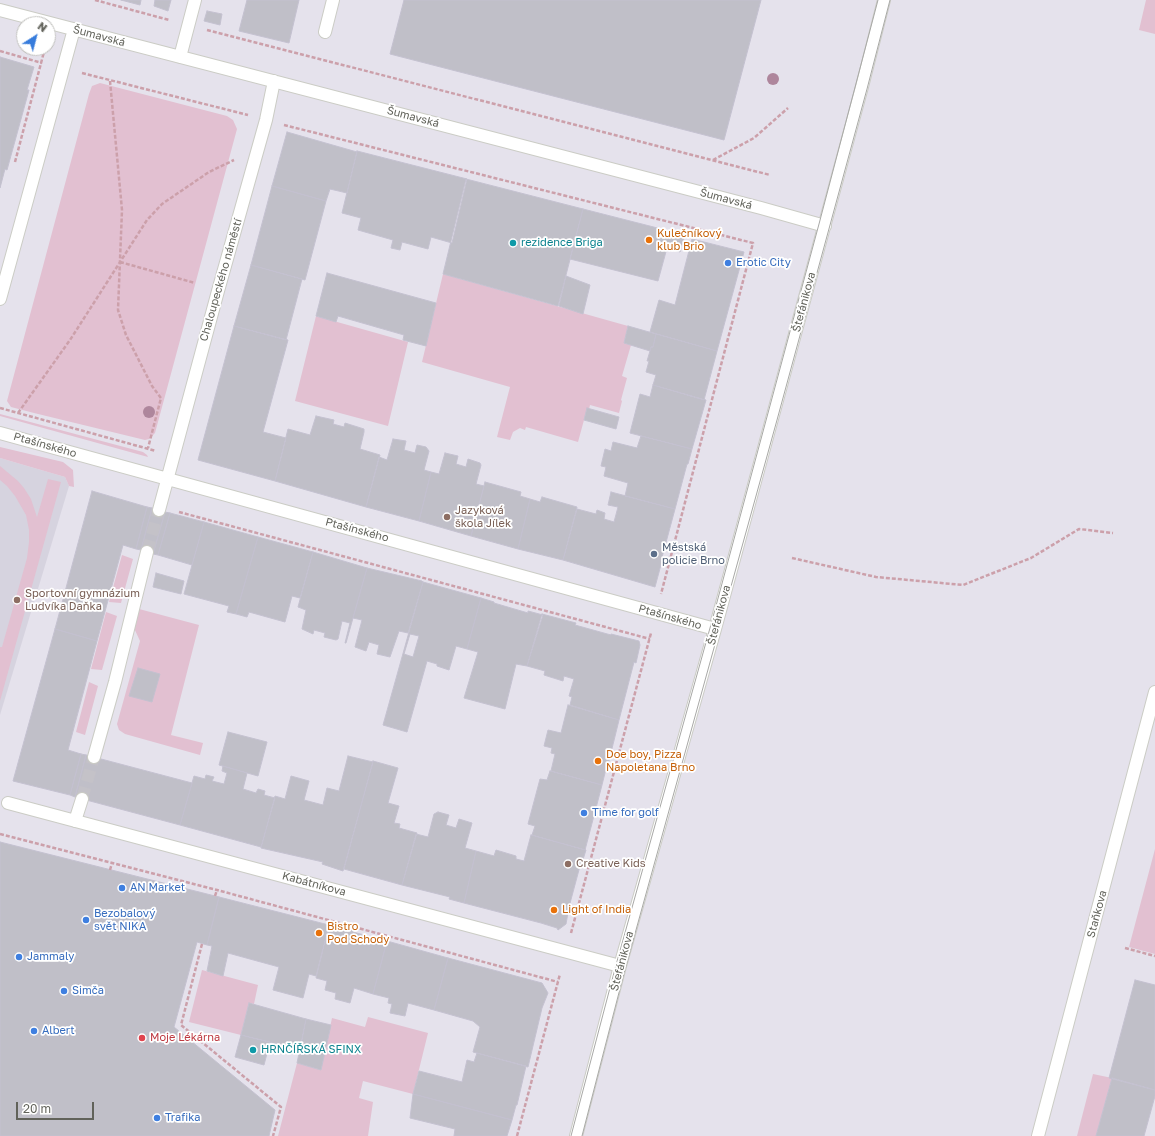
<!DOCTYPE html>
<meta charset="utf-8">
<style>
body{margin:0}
#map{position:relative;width:1155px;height:1136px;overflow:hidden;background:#e5e2ec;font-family:"Golos Text",sans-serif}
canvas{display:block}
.north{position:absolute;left:16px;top:16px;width:40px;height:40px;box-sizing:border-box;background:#fff;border:1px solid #c0c0bd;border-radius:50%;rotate:36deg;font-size:11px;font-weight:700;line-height:16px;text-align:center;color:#61625a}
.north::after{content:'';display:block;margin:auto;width:14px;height:18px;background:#377cdc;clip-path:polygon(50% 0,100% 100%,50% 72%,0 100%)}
.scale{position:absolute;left:16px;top:1102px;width:78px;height:18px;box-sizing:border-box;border:2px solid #61625a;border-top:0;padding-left:5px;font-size:12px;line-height:14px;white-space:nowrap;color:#61625a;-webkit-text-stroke:3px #fff;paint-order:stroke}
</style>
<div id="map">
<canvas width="1155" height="1136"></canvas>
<div class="north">N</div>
<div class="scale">20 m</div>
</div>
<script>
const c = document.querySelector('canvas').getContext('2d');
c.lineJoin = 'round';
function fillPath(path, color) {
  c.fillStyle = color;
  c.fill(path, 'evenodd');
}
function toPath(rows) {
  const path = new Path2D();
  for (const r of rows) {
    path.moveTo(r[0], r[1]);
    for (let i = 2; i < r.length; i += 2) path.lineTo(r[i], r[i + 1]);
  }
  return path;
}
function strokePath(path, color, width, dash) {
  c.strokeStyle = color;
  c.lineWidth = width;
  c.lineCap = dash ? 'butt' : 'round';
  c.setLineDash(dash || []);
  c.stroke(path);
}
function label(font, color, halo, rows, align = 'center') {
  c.font = font + ' "Golos Text",sans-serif';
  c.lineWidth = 3.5;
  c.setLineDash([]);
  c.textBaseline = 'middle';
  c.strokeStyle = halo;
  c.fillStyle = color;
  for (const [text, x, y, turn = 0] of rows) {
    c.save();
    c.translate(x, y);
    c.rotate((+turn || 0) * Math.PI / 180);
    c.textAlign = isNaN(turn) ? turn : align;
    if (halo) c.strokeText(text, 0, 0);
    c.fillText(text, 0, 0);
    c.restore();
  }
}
fillPath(toPath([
 [0,458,65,477,69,486,0,715]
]), '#d6d3df');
fillPath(toPath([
 [1146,0,1155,0,1155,34,1139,30],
 [100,83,227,116,233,120,237,129,155,433,149,439,145,440,34,413,11,407,7,401,89,94,92,86],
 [443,274,628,326,624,343,631,345,622,376,627,378,621,400,622,401,619,413,590,405,589,409,587,409,578,442,526,427,525,430,520,428,513,432,510,440,497,437,510,387,422,362],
 [316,316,408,342,388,426,295,401],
 [0,414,143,452,147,455,148,457,0,416],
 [0,447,63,462,73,470,74,487,69,486,65,477,0,458],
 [0,466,18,481,24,488,31,499,37,517,48,479,61,482,0,701,0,647,2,647,27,558,29,542,29,530,26,515,15,496,7,486,0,480],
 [122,555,133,559,121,603,109,602],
 [139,609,199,625,171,735,203,743,200,755,125,734,119,730,117,724,140,641,134,628],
 [106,612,117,616,102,670,91,669],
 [89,682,98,686,85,735,76,732],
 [1155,849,1155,954,1129,947],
 [202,970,258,985,254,1004,249,1003,241,1035,189,1022],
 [368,1017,428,1033,413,1094,363,1081,359,1098,373,1102,368,1136,278,1136,297,1063,321,1070,332,1018,365,1027],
 [1093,1074,1112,1078,1096,1136,1077,1136]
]), '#e2c0d1');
const building = toPath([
 [121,0,141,0,140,5,121,0],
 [155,0,171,0,168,11,154,6,155,0],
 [247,0,299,0,289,43,239,31,247,0],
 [404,0,761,0,724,140,390,54,404,0],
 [207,11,222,14,220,25,204,21,207,11],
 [0,57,34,67,27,90,29,90,7,170,5,169,0,188,0,57],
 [287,132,357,152,347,193,330,189,326,201,272,186,287,132],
 [357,151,467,179,452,243,431,237,428,249,402,242,400,250,391,248,393,240,358,230,361,218,342,213,357,151],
 [466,179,583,209,558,306,443,274,466,179],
 [272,186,326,201,305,280,251,265,272,186],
 [583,209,685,235,680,252,667,248,658,281,570,259,583,209],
 [692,239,744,252,717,351,650,332,659,300,675,305,692,239],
 [251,265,302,279,286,340,234,326,251,265],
 [327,273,436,303,426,346,403,340,404,335,338,316,336,322,316,316,327,273],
 [566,276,590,285,583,314,559,306,566,276],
 [234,326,288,340,263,432,286,438,275,481,198,460,234,326],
 [628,326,656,334,653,347,651,347,650,351,624,343,628,326],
 [656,334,717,351,704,400,653,385,656,375,646,372,649,361,647,361,650,351,651,347,653,347,656,334],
 [653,385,706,400,692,449,630,433,640,394,650,397,653,385],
 [587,408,619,417,616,429,584,420,587,408],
 [316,416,334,420,333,424,344,427,345,423,364,429,364,432,360,449,380,455,366,507,275,481,288,429,310,435,316,416],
 [641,436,692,449,688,464,687,464,675,509,625,496,628,483,604,476,606,467,601,466,605,449,611,451,613,442,637,448,641,436],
 [393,439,406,441,404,450,415,453,417,445,426,447,429,451,424,470,431,472,419,521,366,507,379,457,387,460,393,439],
 [445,453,458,456,456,464,466,467,468,459,480,463,481,465,476,484,484,486,471,536,419,521,431,472,439,474,445,453],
 [485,482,521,492,520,496,530,499,518,549,471,536,485,482],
 [92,491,147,507,136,549,123,545,97,641,55,629,92,491],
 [611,492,675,509,661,561,662,561,655,587,563,560,577,509,596,514,597,510,605,513,604,519,614,522,618,507,608,505,611,492],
 [542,497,577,507,563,560,518,549,530,499,540,502,542,497],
 [147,507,152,508,141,550,136,549,147,507],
 [152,508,165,512,153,554,141,550,152,508],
 [165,512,170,513,158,555,153,554,165,512],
 [170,513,204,522,192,565,158,555,170,513],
 [204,522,258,537,236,614,227,612,229,606,184,594,204,522],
 [258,537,313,552,300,598,292,596,285,622,249,612,247,617,236,614,258,537],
 [313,552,367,568,346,643,345,643,350,623,342,621,338,639,336,640,324,637,325,633,314,630,313,634,302,629,306,610,298,607,313,552],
 [367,568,422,581,423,582,408,633,399,631,390,657,377,654,379,645,369,642,366,651,355,647,362,620,353,618,367,568],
 [156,573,184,581,181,594,153,587,156,573],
 [423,582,481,598,467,649,456,646,449,670,437,666,437,664,427,661,407,732,383,725,423,582],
 [410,634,419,636,413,657,404,654,410,634],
 [481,598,494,602,494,603,528,613,528,611,543,615,527,666,516,664,505,709,464,698,478,652,467,649,481,598],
 [542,614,576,623,575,625,611,635,611,634,639,641,640,645,636,663,634,662,619,720,570,705,572,697,569,696,574,679,564,676,563,681,544,675,545,671,527,666,542,614],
 [55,629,97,641,68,750,81,754,70,795,13,781,55,629],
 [138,668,160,674,152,702,129,696,138,668],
 [568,705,619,720,607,769,606,769,602,785,551,771,555,754,551,753,552,748,544,746,548,730,561,733,568,705],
 [228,732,267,742,258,776,219,765,228,732],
 [81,754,86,755,75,797,70,795,81,754],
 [86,755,192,783,180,825,75,797,86,755],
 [348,756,373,762,343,871,322,864,323,862,261,848,275,796,285,799,291,776,309,781,304,800,323,805,327,788,339,791,348,756],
 [373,761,398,768,388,803,399,806,394,823,400,824,399,828,417,833,402,885,344,869,373,761],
 [223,766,247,773,243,789,256,793,258,789,265,791,264,795,275,798,261,847,180,825,194,776,205,779,206,775,214,777,212,781,224,784,227,773,222,771,223,766],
 [550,771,602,785,585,850,532,835,535,826,528,824,540,779,547,780,550,771],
 [438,812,449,815,446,825,456,828,459,819,472,823,465,848,476,851,464,903,449,899,450,897,402,885,416,834,428,837,434,814,438,812],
 [531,835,586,850,581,866,580,866,569,907,566,924,558,930,557,928,541,923,464,903,476,851,494,856,496,850,516,856,516,859,524,861,531,835],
 [0,842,219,897,207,945,197,942,174,1027,275,1110,269,1136,0,1136,0,842],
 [219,897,329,925,316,976,309,974,303,998,273,990,279,967,228,953,223,976,207,971,212,946,207,945,219,897],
 [329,925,353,930,353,932,387,941,373,994,354,988,350,1003,335,999,336,993,325,990,327,981,316,978,329,925],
 [387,941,448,958,434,1010,408,1003,405,1016,390,1013,392,1004,388,1003,389,998,373,994,387,941],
 [448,958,542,983,548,993,542,1008,528,1067,473,1052,480,1027,473,1021,434,1010,448,958],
 [1135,980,1155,985,1155,1090,1109,1078,1135,980],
 [249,1003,306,1019,300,1050,241,1035,249,1003],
 [306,1019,331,1025,321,1070,297,1063,306,1019],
 [241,1035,270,1042,264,1065,235,1057,241,1035],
 [477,1053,526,1066,517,1105,516,1105,512,1120,413,1094,419,1071,462,1082,467,1060,474,1062,477,1053],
 [1112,1078,1155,1090,1155,1096,1144,1136,1096,1136,1112,1078],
 [413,1094,512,1120,507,1136,454,1136,455,1129,410,1118,413,1094]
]);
fillPath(building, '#c0bfc8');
strokePath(building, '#c4c1d0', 1);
strokePath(toPath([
 [147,552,159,510],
 [82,799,94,757]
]), '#c4c2c8', 12, [12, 6]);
const minor = toPath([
 [0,10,761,208,825,226],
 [325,32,333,0],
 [180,57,195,0],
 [0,299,74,29],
 [0,433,715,629],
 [159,510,218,291,266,120,274,81],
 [94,757,115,682,147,552],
 [8,803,620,966],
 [75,821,82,799],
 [576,1136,620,966,715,629,862,87,884,0],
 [1038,1136,1155,692]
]);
strokePath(minor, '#cbccc5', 14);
strokePath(toPath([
 [95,0,169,20],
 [207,30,770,175],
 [0,51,42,63],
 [82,73,248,115],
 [110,81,122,210,118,310,126,335,152,386,161,398,148,448],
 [284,125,753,243,661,594],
 [713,160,754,138,788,108],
 [15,162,45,48],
 [120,262,195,283],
 [0,408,156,451],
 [18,413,70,340,147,220,162,204,209,172,234,160],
 [179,512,650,639],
 [792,558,876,577,963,585,1031,558,1079,529,1113,533],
 [0,834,217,890,558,982],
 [110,870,112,863],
 [215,896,217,890],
 [571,933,651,633],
 [202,944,181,1025,281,1107,273,1136],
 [1125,948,1155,956],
 [517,1136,560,974]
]), '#cca0aa', 2.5, [4, 2]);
strokePath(minor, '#fff', 12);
strokePath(toPath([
 [571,1136,616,965,710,628,819,224,878,0],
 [582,1136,623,977,777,420,867,89,890,0]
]), '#a8a8a6', 1);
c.fillStyle = '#ae869c';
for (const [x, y] of [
 [773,79],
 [149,412]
]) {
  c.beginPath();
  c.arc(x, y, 6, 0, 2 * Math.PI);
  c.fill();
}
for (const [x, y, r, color] of [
 [649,240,4,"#e8710a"],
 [513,243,4,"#0f9aa8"],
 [728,263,4,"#3f7fe0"],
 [447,517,4,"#8d6e63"],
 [654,554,4,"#5c6f8a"],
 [17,600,4,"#8d6e63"],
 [598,761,4,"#e8710a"],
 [584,813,4,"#3f7fe0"],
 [568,864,4,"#8d6e63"],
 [122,888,4,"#3f7fe0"],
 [554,910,4,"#e8710a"],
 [86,920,4,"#3f7fe0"],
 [319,933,4,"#e8710a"],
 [19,957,4,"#3f7fe0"],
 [64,991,4,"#3f7fe0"],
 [34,1031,4,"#3f7fe0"],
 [142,1038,4,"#e0444e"],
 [253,1050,4,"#0f9aa8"],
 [157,1118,4,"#3f7fe0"]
]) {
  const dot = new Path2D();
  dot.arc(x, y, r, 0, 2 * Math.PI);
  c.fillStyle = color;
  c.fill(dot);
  strokePath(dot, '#fff', 1.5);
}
label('11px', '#61625a', '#fff', [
 ["Šumavská",99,36,15],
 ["Šumavská",413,117,15],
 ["Šumavská",726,199,15],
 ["Chaloupeckého náměstí",221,280,-74],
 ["Štefánikova",804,302,-75],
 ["Ptašínského",45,445,16],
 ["Ptašínského",357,530,15],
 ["Štefánikova",719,615,-75],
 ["Ptašínského",670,617,16],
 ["Kabátníkova",314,884,15],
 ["Staňkova",1097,914,-75],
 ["Štefánikova",622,961,-75]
]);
label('11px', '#c56008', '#fff', [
 ["Kulečníkový",657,234],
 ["klub Brio",657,247],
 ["Doe boy, Pizza",606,755],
 ["Napoletana Brno",606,768],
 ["Light of India",562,910],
 ["Bistro",327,927],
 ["Pod Schody",327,940]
], 'left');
label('11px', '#0d838f', '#fff', [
 ["rezidence Briga",521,243],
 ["HRNČÍŘSKÁ SFINX",261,1050]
], 'left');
label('11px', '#366cbe', '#fff', [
 ["Erotic City",736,263],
 ["Time for golf",592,813],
 ["AN Market",130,888],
 ["Bezobalový",94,914],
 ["svět NIKA",94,927],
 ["Jammaly",27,957],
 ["Simča",72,991],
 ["Albert",42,1031],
 ["Trafika",165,1118]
], 'left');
label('11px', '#785e54', '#fff', [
 ["Jazyková",455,511],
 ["škola Jílek",455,524],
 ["Sportovní gymnázium",25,594],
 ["Ludvíka Daňka",25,607],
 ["Creative Kids",576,864]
], 'left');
label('11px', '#4e5e75', '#fff', [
 ["Městská",662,548],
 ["policie Brno",662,561]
], 'left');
label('11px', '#be3a42', '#fff', [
 ["Moje Lékárna",150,1038]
], 'left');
</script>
